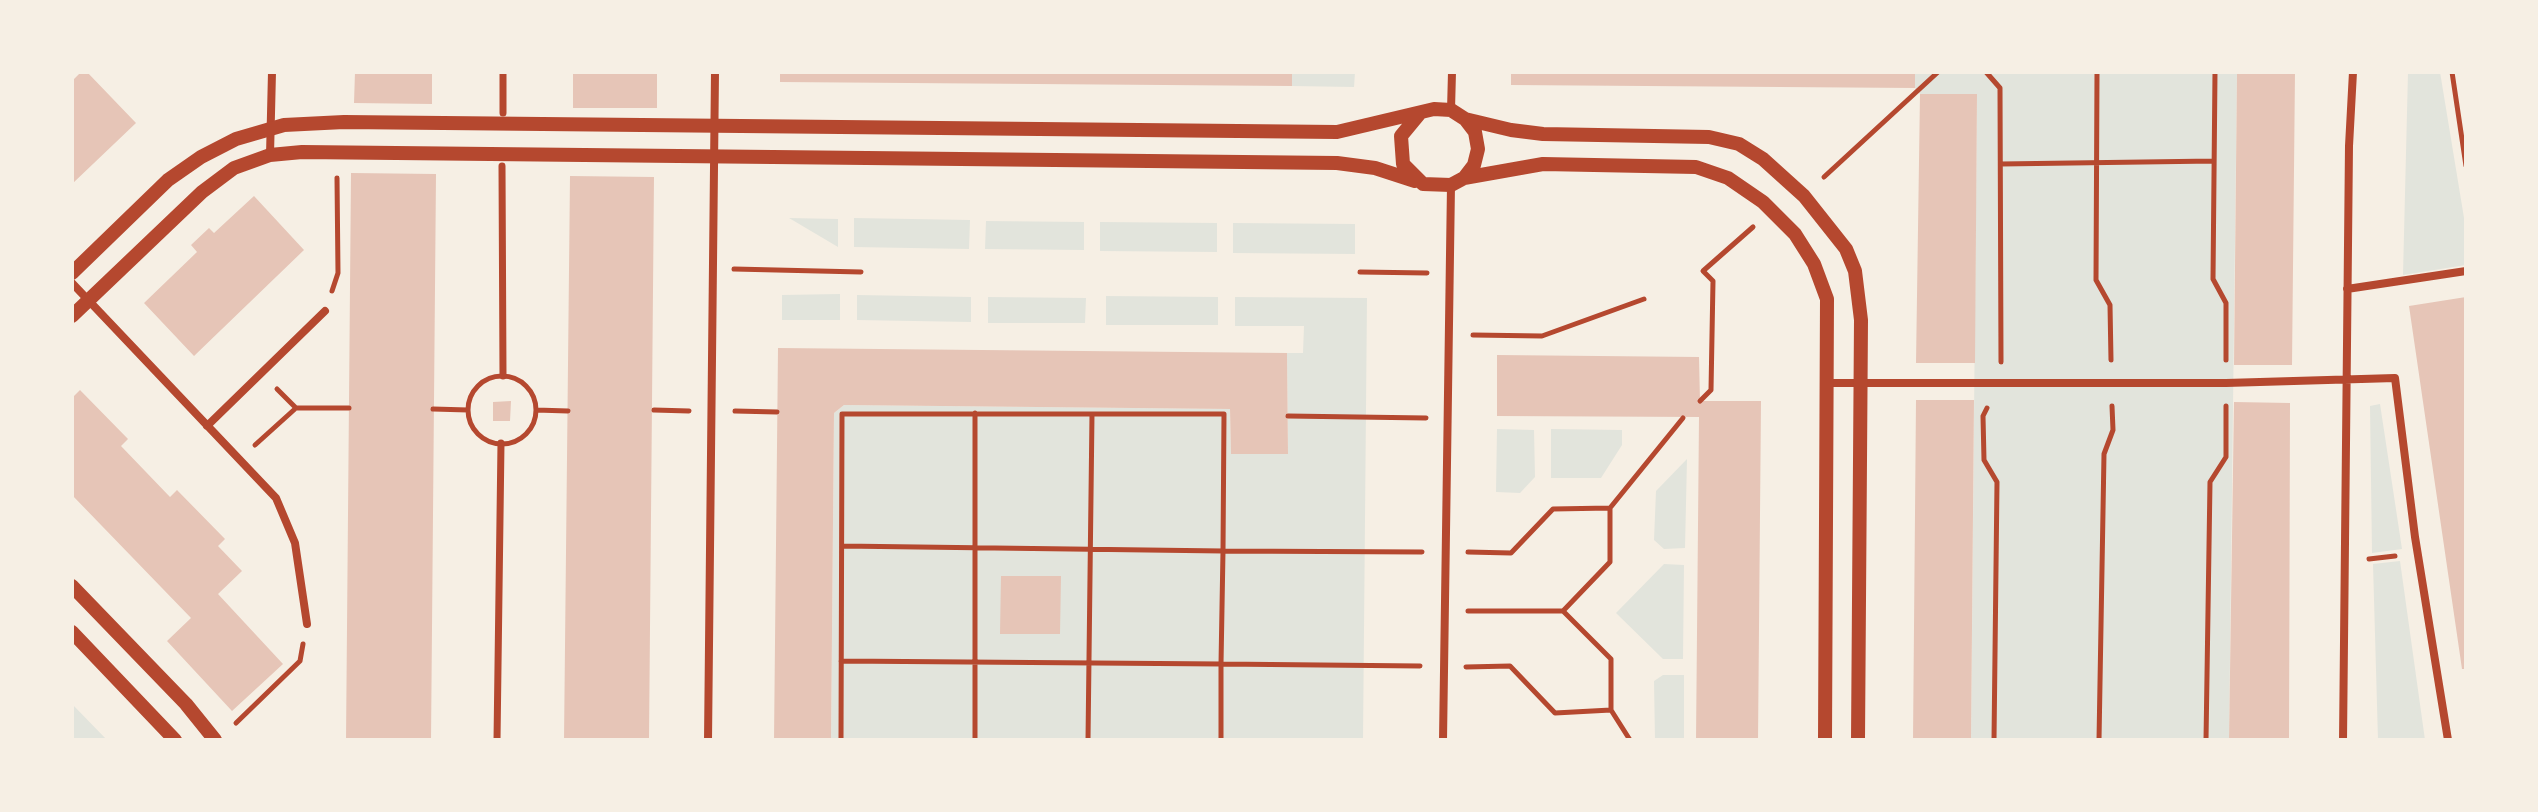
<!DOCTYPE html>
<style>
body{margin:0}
#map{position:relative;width:2538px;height:812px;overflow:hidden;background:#f6efe4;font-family:"Sofia Sans Condensed",sans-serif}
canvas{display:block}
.frame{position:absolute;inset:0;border:74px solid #f6efe4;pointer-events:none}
</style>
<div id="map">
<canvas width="2538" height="812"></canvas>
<div class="frame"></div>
</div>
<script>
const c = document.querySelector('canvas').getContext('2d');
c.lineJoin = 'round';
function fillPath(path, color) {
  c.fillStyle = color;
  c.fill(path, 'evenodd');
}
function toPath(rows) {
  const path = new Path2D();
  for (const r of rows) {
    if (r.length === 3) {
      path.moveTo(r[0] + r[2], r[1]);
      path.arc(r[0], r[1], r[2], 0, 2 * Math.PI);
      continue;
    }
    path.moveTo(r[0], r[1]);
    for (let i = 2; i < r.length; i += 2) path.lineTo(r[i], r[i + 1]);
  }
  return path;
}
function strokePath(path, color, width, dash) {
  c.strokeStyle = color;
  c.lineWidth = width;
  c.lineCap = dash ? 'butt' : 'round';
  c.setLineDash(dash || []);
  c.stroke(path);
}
fillPath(toPath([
 [1292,72,1355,72,1354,87,1292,86],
 [1915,72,2237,72,2229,740,1971,740,1977,94,1920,94,1915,88],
 [2408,72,2440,72,2466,230,2466,265,2403,275],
 [789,218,838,219,838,247],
 [854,218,970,220,969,249,854,247],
 [986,221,1084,222,1084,250,985,249],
 [1100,222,1217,223,1217,252,1100,251],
 [1233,223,1355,224,1355,254,1233,253],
 [840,294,840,320,782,320,782,295],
 [857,295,971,297,971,322,857,320],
 [1106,296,1218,297,1218,325,1106,325],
 [988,297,1086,298,1085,323,988,323],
 [1235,297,1367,298,1363,740,831,740,834,413,844,405,1230,409,1231,454,1288,454,1287,353,1303,353,1304,326,1235,326],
 [2380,404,2402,549,2372,553,2370,406],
 [1497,429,1534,430,1535,477,1520,493,1496,492],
 [1551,429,1622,430,1622,445,1601,478,1551,478],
 [1687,459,1685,548,1664,549,1654,540,1656,491],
 [2400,561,2425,740,2378,740,2373,564],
 [1664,564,1684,565,1683,659,1663,659,1616,613],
 [1663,675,1684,675,1684,740,1655,740,1654,681],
 [72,704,73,705,107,740,72,740]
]), '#e2e4dc');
fillPath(toPath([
 [81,72,87,72,136,123,72,184,72,81],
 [355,72,432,72,432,104,354,103],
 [573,72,657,72,657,108,573,108],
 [780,72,1292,72,1292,86,780,82],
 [1511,72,1915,72,1915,88,1511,85],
 [2237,72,2295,72,2292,365,2234,365],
 [1920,94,1977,94,1975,363,1916,363],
 [351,173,436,174,431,740,346,740],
 [570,176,654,177,649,740,564,740],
 [254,196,304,250,194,356,144,303,197,252,191,245,209,228,214,233],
 [2466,297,2466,669,2462,669,2409,306],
 [778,348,1287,353,1288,454,1231,454,1230,409,844,405,834,413,831,740,774,740],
 [1497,355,1699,357,1700,401,1761,401,1758,740,1696,740,1699,417,1497,416],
 [80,390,128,439,121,446,170,497,177,490,225,539,218,546,242,571,218,594,283,664,232,711,167,641,191,618,72,495,72,398],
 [1916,400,1974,400,1971,740,1913,740],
 [511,401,510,421,493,421,493,402],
 [2234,402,2290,403,2289,740,2229,740],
 [1001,576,1061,576,1060,634,1000,634]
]), '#e6c5b7');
strokePath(toPath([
 [1986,72,2000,88,2001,362],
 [2097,72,2096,280,2110,305,2111,360],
 [2215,72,2213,279,2226,303,2226,360],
 [2452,72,2466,166],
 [2001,164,2214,161],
 [1824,177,1938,72],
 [734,269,861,272],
 [1360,272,1427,273],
 [332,291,338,273,337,178],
 [1473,335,1542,336,1644,299],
 [502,410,34],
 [277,389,296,408],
 [1700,401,1711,390,1713,281,1703,271,1753,227],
 [1987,408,1983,416,1984,460,1997,482,1994,740],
 [433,409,468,410],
 [536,410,568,411],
 [654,410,689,411],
 [735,411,777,412],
 [1288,416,1426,418],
 [255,445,296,408,349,408],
 [1610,508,1683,418],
 [2369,559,2395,556],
 [1468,611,1563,611],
 [841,661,1221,664,1223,551,842,546],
 [1466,667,1510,666,1555,713,1611,710,1611,659,1563,611,1610,562,1610,508,1553,509,1511,553,1468,552],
 [1611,710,1630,740],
 [236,723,300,661,303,644],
 [841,740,842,414,1224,414,1223,551,1422,552],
 [975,740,975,413],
 [1088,740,1092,414],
 [1221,740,1221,664,1420,666],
 [2099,740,2104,454,2113,430,2112,406],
 [2206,740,2210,482,2226,457,2226,406]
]), '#b5482f', 5);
strokePath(toPath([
 [503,113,503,72],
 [502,166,503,376],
 [497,740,501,443]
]), '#b5482f', 7);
strokePath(toPath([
 [1451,110,1452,72],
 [270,155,272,72],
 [72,283,276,498,295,543,307,624],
 [2347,289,2466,271],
 [1826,383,2226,383,2395,378,2415,537,2448,740],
 [207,426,325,311],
 [708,740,715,72],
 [1443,740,1451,185],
 [2343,740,2349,146,2353,72]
]), '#b5482f', 8);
strokePath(toPath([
 [1465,119,1511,130,1543,134,1709,137,1739,144,1763,159,1804,196,1846,249,1855,271,1861,320,1858,740],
 [1464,178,1543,164,1696,167,1728,178,1763,202,1795,234,1814,264,1827,299,1825,740],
 [72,273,168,180,201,157,236,139,284,125,344,122,1337,132,1434,109,1451,110,1465,119,1475,132,1478,149,1474,165,1464,178,1451,185,1423,184,1403,164,1401,136,1420,113],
 [72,316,202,192,234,168,270,155,302,152,1337,163,1375,168,1415,181],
 [72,586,186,704,215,740],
 [72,632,175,740]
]), '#b5482f', 14);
</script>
